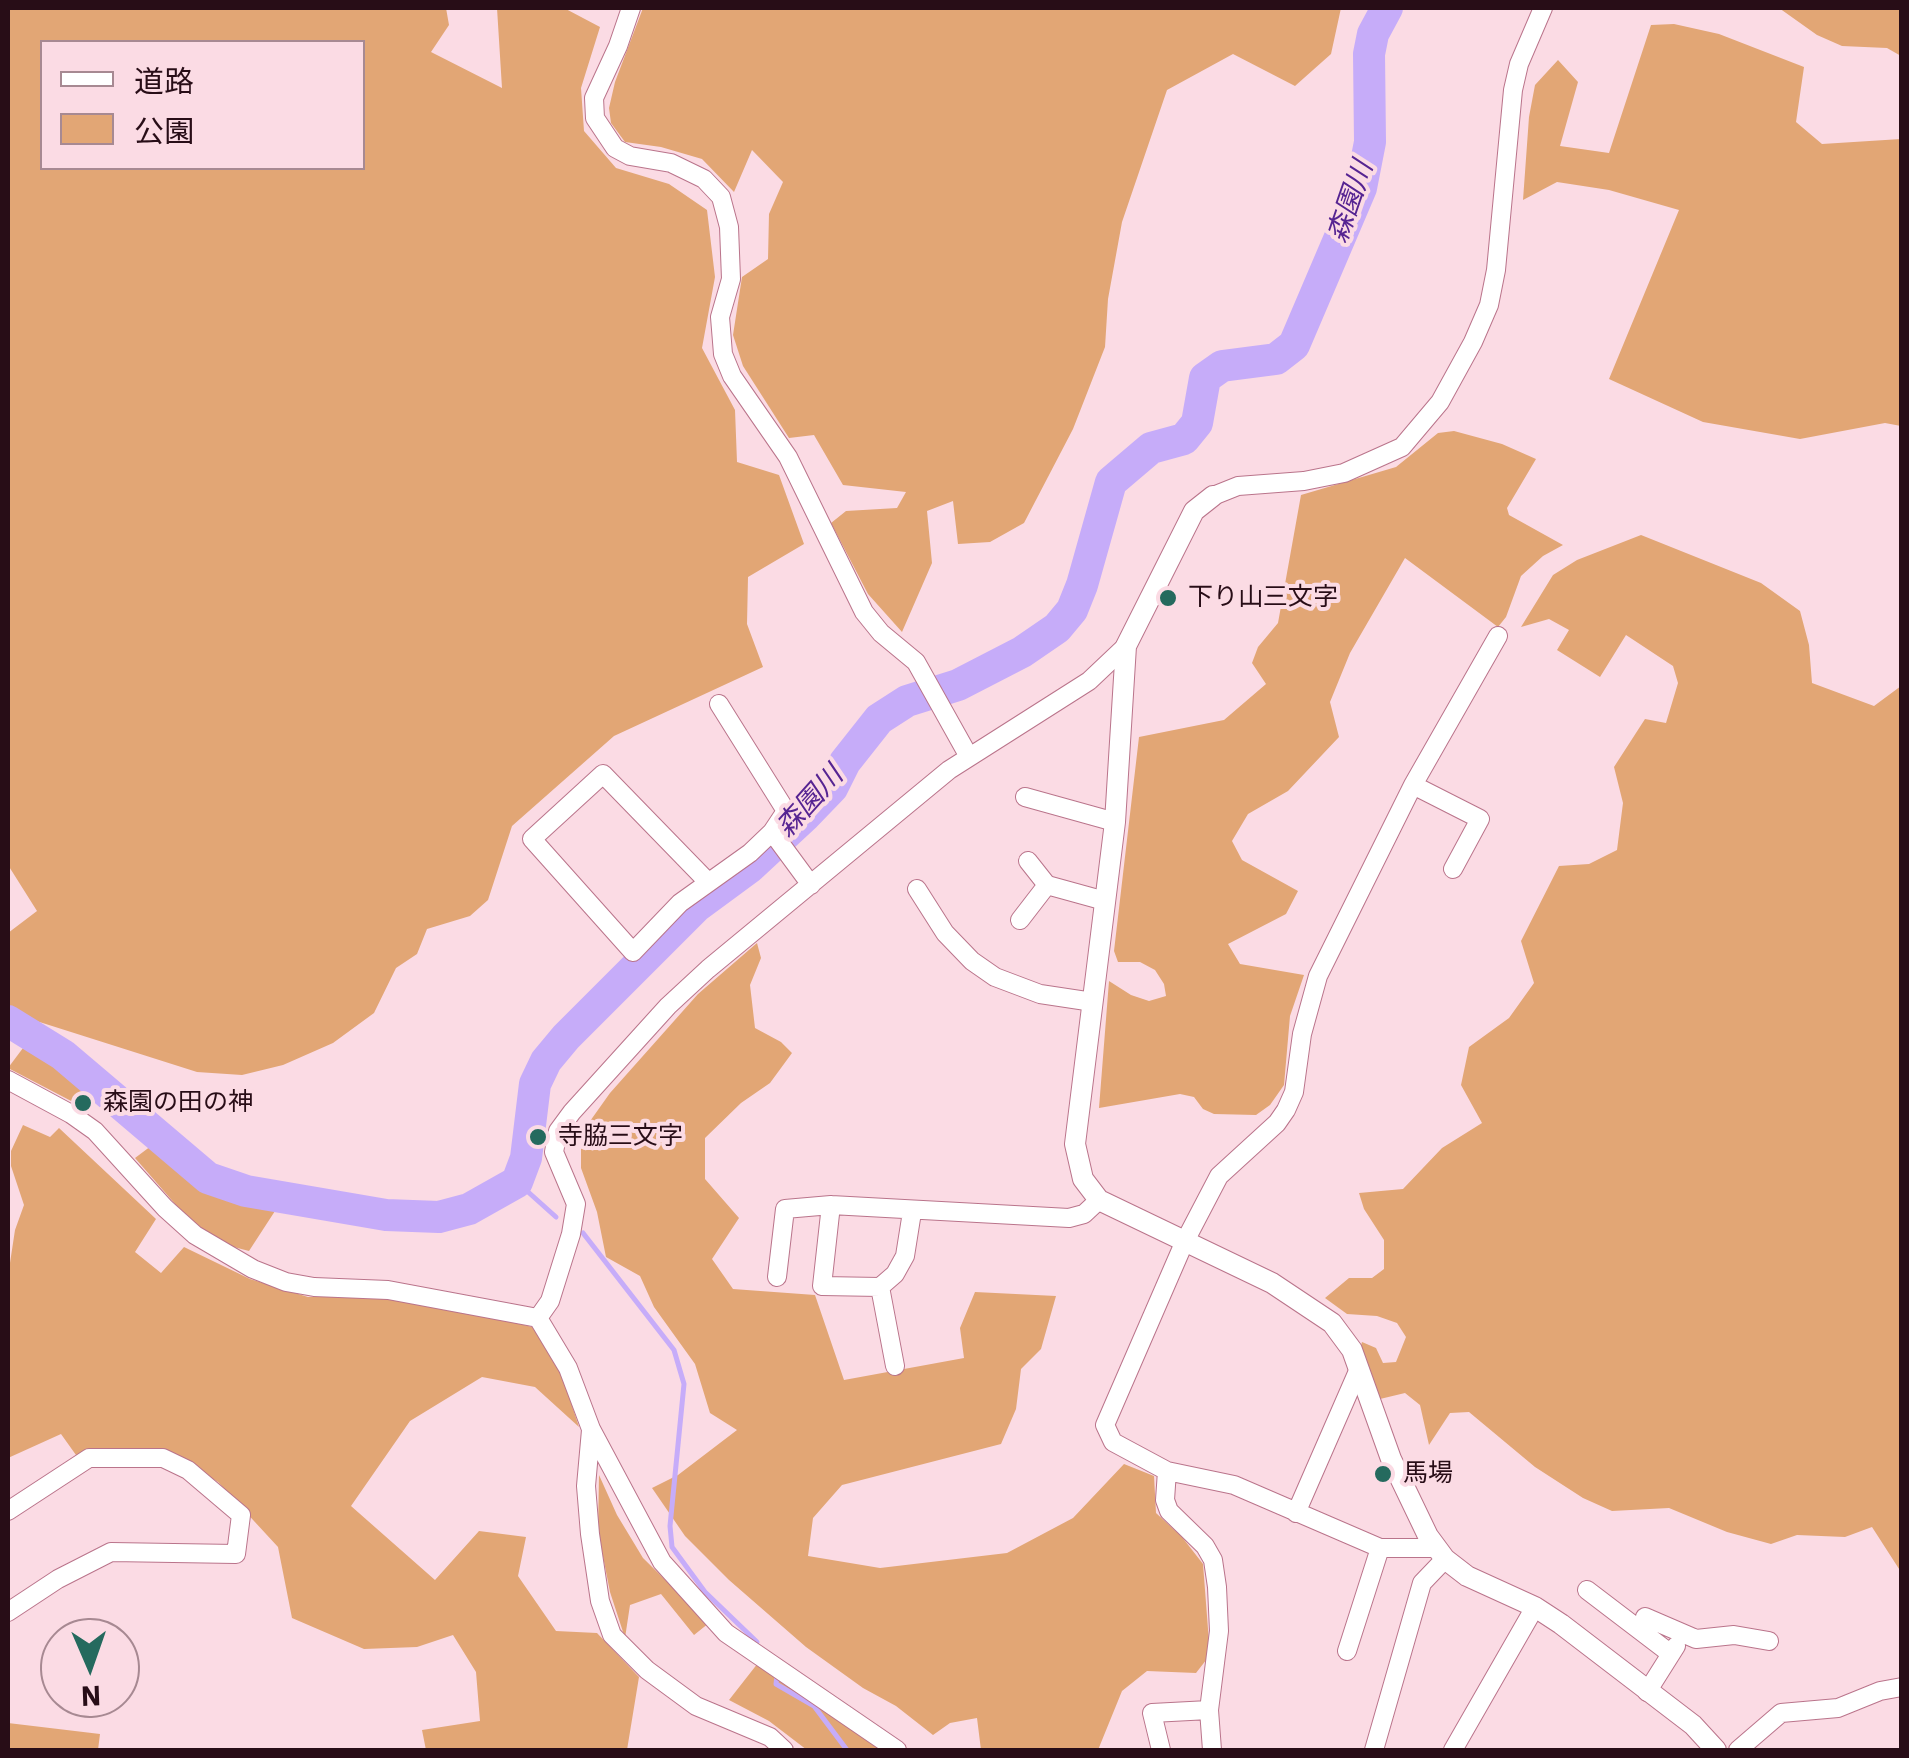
<!DOCTYPE html>
<meta charset="utf-8">
<style>
body{margin:0}
#map{position:relative;width:1909px;height:1758px;overflow:hidden;background:#fbdbe4;font-family:"IBM Plex Sans","Noto Sans JP",sans-serif}
canvas{display:block}
.frame{position:absolute;inset:0;border:10px solid #280d17;pointer-events:none}
.legend{position:absolute;left:40px;top:40px;width:325px;height:130px;box-sizing:border-box;background:#fbdbe4;border:2px solid #a78992;margin:0;padding:12px 18px;list-style:none;font-size:30px;color:#280d17}
.legend li{display:flex;align-items:center;gap:20px;height:50px}
.legend b{width:50px;border:2px solid #a78992}
.north{position:absolute;left:40px;top:1618px;width:100px;height:100px;box-sizing:border-box;background:#fbdbe4;border:2px solid #a78992;border-radius:50%;rotate:178deg;font-size:28px;font-weight:700;line-height:40px;text-align:center;color:#280d17}
.north::after{content:'';display:block;margin:auto;width:35px;height:45px;background:#256a5e;clip-path:polygon(50% 0,100% 100%,50% 72%,0 100%)}
</style>
<div id="map">
<canvas width="1909" height="1758"></canvas>
<div class="frame"></div>
<ul class="legend">
<li><b style="height:12px;background:#fff"></b>道路</li>
<li><b style="height:28px;background:#e2a675"></b>公園</li>
</ul>
<div class="north">N</div>
</div>
<script>
const c = document.querySelector('canvas').getContext('2d');
c.lineJoin = 'round';
function fillPath(path, color) {
  c.fillStyle = color;
  c.fill(path, 'evenodd');
}
function toPath(rows) {
  const path = new Path2D();
  for (const r of rows) {
    path.moveTo(r[0], r[1]);
    for (let i = 2; i < r.length; i += 2) path.lineTo(r[i], r[i + 1]);
  }
  return path;
}
function strokePath(path, color, width, dash) {
  c.strokeStyle = color;
  c.lineWidth = width;
  c.lineCap = dash ? 'butt' : 'round';
  c.setLineDash(dash || []);
  c.stroke(path);
}
function label(font, color, halo, rows, align = 'center') {
  c.font = font + ' "IBM Plex Sans","Noto Sans JP",sans-serif';
  c.lineWidth = 8;
  c.setLineDash([]);
  c.textBaseline = 'middle';
  c.strokeStyle = halo;
  c.fillStyle = color;
  for (const [text, x, y, turn = 0] of rows) {
    c.save();
    c.translate(x, y);
    c.rotate((+turn || 0) * Math.PI / 180);
    c.textAlign = isNaN(turn) ? turn : align;
    if (halo) c.strokeText(text, 0, 0);
    c.fillText(text, 0, 0);
    c.restore();
  }
}
fillPath(toPath([
 [8,8,446,8,449,25,431,52,502,88,497,8,564,8,600,27,581,88,584,131,616,168,669,184,707,210,715,277,702,348,735,410,737,462,779,475,804,544,748,577,747,624,763,667,614,736,512,826,488,900,470,916,427,929,417,954,396,968,374,1013,333,1043,283,1065,242,1075,197,1072,8,1012,8,933,37,911,8,865],
 [362,42,362,168,42,168,42,42],
 [643,8,1341,8,1331,54,1295,86,1233,54,1167,90,1122,222,1108,299,1105,347,1073,429,1024,523,990,542,958,544,953,501,927,511,932,563,902,632,868,594,831,523,846,511,897,508,906,492,843,485,814,435,789,438,743,366,733,335,742,277,768,259,769,214,783,182,752,150,734,192,702,159,661,147,625,142,611,123,609,108,615,82],
 [1779,8,1901,8,1901,56,1887,48,1842,46,1817,35],
 [1674,24,1719,34,1804,67,1796,122,1822,144,1901,139,1901,426,1885,423,1800,439,1703,422,1609,379,1679,210,1609,190,1557,182,1523,200,1529,117,1535,85,1558,60,1578,82,1560,146,1609,153,1651,25],
 [1454,431,1502,444,1536,459,1507,508,1509,515,1563,545,1543,556,1521,576,1506,617,1498,627,1405,558,1350,653,1330,702,1339,737,1288,791,1248,814,1232,841,1242,860,1298,891,1286,914,1228,944,1240,964,1304,975,1290,1016,1284,1085,1270,1105,1256,1115,1214,1114,1203,1109,1194,1097,1180,1094,1099,1108,1109,981,1131,995,1149,1001,1166,996,1164,984,1155,970,1140,962,1118,962,1114,951,1139,737,1224,720,1266,684,1252,663,1258,647,1278,623,1301,495,1396,467,1438,433],
 [1641,535,1761,583,1800,611,1809,645,1812,683,1874,706,1901,686,1901,1572,1872,1527,1845,1537,1797,1535,1771,1544,1727,1532,1669,1508,1612,1511,1583,1498,1535,1467,1469,1412,1450,1413,1429,1445,1420,1405,1405,1393,1380,1399,1360,1349,1362,1342,1376,1348,1383,1363,1396,1362,1406,1337,1397,1323,1377,1316,1347,1314,1325,1298,1349,1278,1372,1278,1384,1269,1384,1240,1364,1209,1359,1193,1403,1189,1442,1148,1482,1123,1461,1085,1469,1047,1509,1018,1534,983,1521,941,1559,866,1589,864,1617,850,1623,803,1614,767,1645,719,1666,723,1678,683,1673,666,1626,635,1600,677,1557,650,1569,630,1549,619,1521,627,1553,575,1577,560],
 [757,943,761,958,750,985,755,1028,781,1042,792,1053,770,1083,741,1103,705,1138,705,1179,739,1218,712,1259,733,1289,815,1295,844,1380,964,1358,960,1328,975,1292,1056,1296,1041,1349,1021,1369,1016,1409,1001,1444,842,1485,813,1518,808,1556,880,1568,1007,1553,1073,1518,1124,1464,1154,1476,1156,1513,1182,1537,1203,1564,1210,1655,1196,1673,1147,1671,1122,1691,1098,1750,981,1750,977,1718,950,1723,933,1735,896,1706,863,1688,806,1647,729,1580,685,1536,652,1488,678,1475,737,1430,710,1413,695,1364,654,1307,640,1276,606,1257,597,1212,581,1168,581,1148,588,1124,610,1093,698,994],
 [26,1044,90,1086,75,1103,8,1068],
 [23,1125,50,1137,59,1128,156,1219,135,1252,161,1273,184,1247,250,1279,308,1297,409,1296,532,1327,559,1366,579,1427,535,1387,482,1377,410,1421,351,1506,435,1580,479,1531,526,1537,518,1576,556,1631,597,1633,639,1677,627,1750,426,1750,422,1730,480,1721,476,1672,453,1635,417,1647,364,1649,292,1618,278,1547,218,1482,168,1452,76,1455,61,1434,8,1458,8,1276,15,1230,24,1205,11,1166,11,1151],
 [155,1143,216,1192,275,1211,249,1251,230,1246,200,1229,176,1205,135,1158],
 [599,1475,617,1515,643,1558,709,1623,694,1635,661,1594,630,1605,625,1638,610,1592,598,1531],
 [758,1663,891,1750,807,1750,769,1721,729,1700],
 [8,1723,100,1734,98,1750,8,1750]
]), '#e2a675');
strokePath(toPath([
 [517,1182,556,1217],
 [583,1233,674,1350,684,1384,670,1526,672,1547,705,1592,757,1642],
 [777,1676,776,1684,814,1706,847,1750]
]), '#c6acf9', 5);
strokePath(toPath([
 [8,1021,63,1055,208,1178,246,1191,386,1215,439,1217,469,1209,517,1182,526,1158,535,1084,546,1061,566,1037,697,906,750,867,806,815,832,788,845,762,879,719,907,701,958,685,1022,652,1057,628,1072,610,1082,585,1111,482,1151,448,1184,439,1197,423,1205,378,1222,366,1276,359,1294,345,1361,188,1370,142,1369,54,1373,34,1387,8]
]), '#c6acf9', 32);
const minor = toPath([
 [631,8,618,46,594,98,595,118,615,148,630,156,671,163,704,179,721,197,729,227,731,279,720,317,723,354,732,376,788,457,864,612,881,633,916,662,968,755],
 [1213,496,1238,486,1304,481,1344,473,1402,447,1440,402,1473,342,1489,305,1496,270,1513,90,1519,64,1543,8],
 [1413,785,1480,819,1453,869],
 [1025,797,1115,822],
 [772,832,811,885],
 [1028,861,1047,885],
 [708,882,603,774,532,839,633,952,680,903,750,853,772,832,786,811,719,704],
 [917,889,945,933,972,961,995,977,1040,994,1093,1002],
 [1020,920,1047,885,1105,901],
 [8,1080,71,1114,95,1131,165,1208,195,1235,253,1269,286,1282,314,1287,388,1290,538,1318,568,1368,591,1429,662,1562,726,1633,897,1750],
 [831,1205,822,1286,880,1287],
 [777,1277,785,1209,831,1205,1069,1218,1084,1214,1099,1200],
 [538,1318,550,1301,571,1234,576,1204,554,1152,558,1131,572,1112,668,1006,708,969,949,770,1089,681,1126,646],
 [895,1366,880,1287,895,1274,905,1256,912,1212],
 [591,1430,586,1486,590,1534,600,1601,612,1635,647,1670,696,1706,770,1737,784,1750],
 [1167,1471,1165,1500,1169,1511,1205,1546,1213,1560,1217,1587,1219,1631,1209,1710,1212,1750],
 [8,1511,89,1458,163,1458,188,1470,241,1515,236,1554,111,1552,58,1579,8,1612],
 [1296,1513,1358,1371],
 [1435,1548,1380,1548,1234,1485,1167,1471,1113,1442,1105,1425,1184,1243,1219,1176,1277,1123,1286,1110,1294,1092,1302,1034,1318,976,1413,785,1498,636],
 [1587,1590,1671,1654],
 [1645,1617,1696,1639,1734,1635,1769,1641],
 [1347,1651,1380,1548],
 [1647,1692,1676,1646],
 [1161,1750,1152,1713,1209,1710],
 [1374,1750,1422,1583,1445,1559],
 [1453,1750,1535,1607],
 [1738,1750,1781,1713,1838,1708,1880,1691,1902,1687]
]);
const tertiary = toPath([
 [1213,496,1194,511,1126,646,1115,822,1075,1144,1083,1179,1099,1200,1272,1283,1332,1323,1352,1350,1391,1459,1428,1536,1445,1559,1467,1576,1535,1607,1561,1624,1693,1725,1716,1750]
]);
strokePath(minor, '#ba748b', 20);
strokePath(tertiary, '#ba748b', 22);
strokePath(minor, '#fff', 18);
strokePath(tertiary, '#fff', 20);
for (const [x, y, r, color] of [
 [1168,598,10,"#256a5e"],
 [83,1103,10,"#256a5e"],
 [538,1137,10,"#256a5e"],
 [1383,1474,10,"#256a5e"]
]) {
  const dot = new Path2D();
  dot.arc(x, y, r, 0, 2 * Math.PI);
  c.fillStyle = color;
  c.fill(dot);
  strokePath(dot, '#fbdbe4', 4);
}
label('25px', '#280d17', '#fbdbe4', [
 ["下り山三文字",1188,598],
 ["森園の田の神",103,1103],
 ["寺脇三文字",558,1137],
 ["馬場",1403,1474]
], 'left');
label('italic 28px', '#562492', '#fbdbe4', [
 ["森園川",1351,202,-71],
 ["森園川",810,802,-48]
]);
</script>
